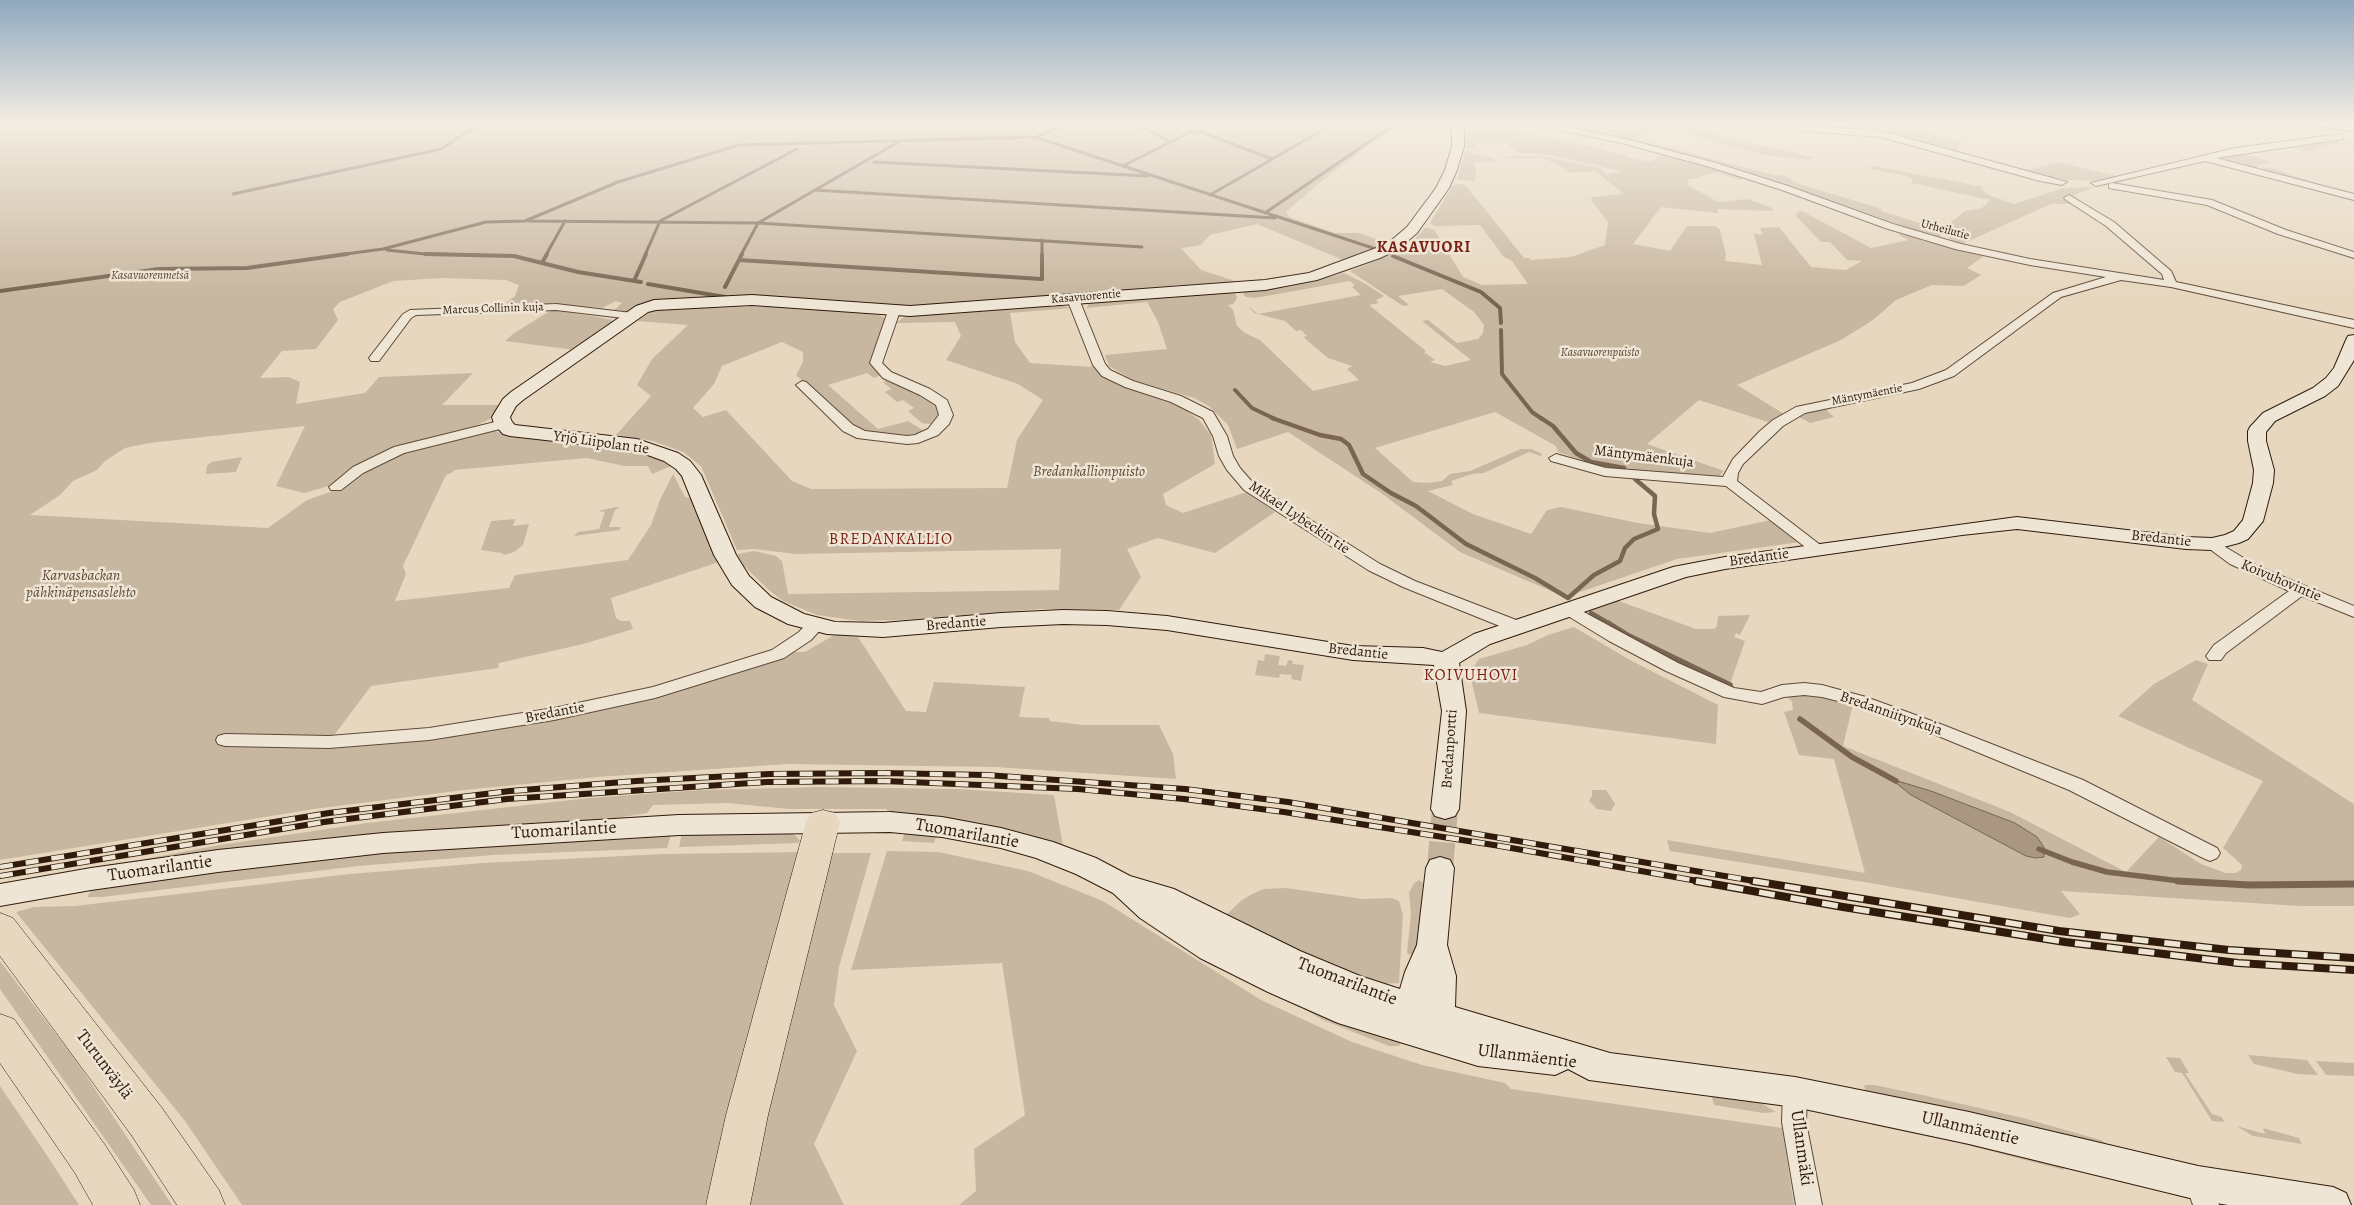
<!DOCTYPE html>
<meta charset="utf-8">
<style>
body{margin:0}
canvas{display:block;background:#e7d7bf}
</style>
<canvas width="2354" height="1205"></canvas>
<script>
const c = document.querySelector('canvas').getContext('2d');
c.lineJoin = 'round';
function fillPath(path, color) {
  c.fillStyle = color;
  c.fill(path, 'evenodd');
}
function toPath(rows) {
  const path = new Path2D();
  for (const r of rows) {
    path.moveTo(r[0], r[1]);
    for (let i = 2; i < r.length; i += 2) path.lineTo(r[i], r[i + 1]);
  }
  return path;
}
function strokePath(path, color, width, dash) {
  c.strokeStyle = color;
  c.lineWidth = width;
  c.lineCap = dash ? 'butt' : 'round';
  c.setLineDash(dash || []);
  c.stroke(path);
}
function label(font, color, halo, rows, align = 'center') {
  c.font = font + ' Alegreya,serif';
  c.lineWidth = 5;
  c.setLineDash([]);
  c.textBaseline = 'middle';
  c.strokeStyle = halo;
  c.fillStyle = color;
  for (const [text, x, y, turn = 0] of rows) {
    c.save();
    c.translate(x, y);
    c.rotate((+turn || 0) * Math.PI / 180);
    c.textAlign = isNaN(turn) ? turn : align;
    if (halo) c.strokeText(text, 0, 0);
    c.fillText(text, 0, 0);
    c.restore();
  }
}
fillPath(toPath([
 [0,124,1397,124,1323,180,1286,212,1289,217,1335,233,1359,233,1379,240,1387,246,1348,262,1257,224,1210,235,1201,245,1181,248,1201,270,1244,284,1181,285,942,306,910,306,796,298,742,298,628,312,614,310,622,303,616,301,602,308,566,305,501,307,515,296,519,285,506,280,442,278,393,281,340,302,333,309,338,320,316,349,282,351,260,378,289,377,300,382,296,404,365,393,379,377,473,373,442,405,502,405,490,419,475,426,386,450,355,465,329,486,304,493,276,486,305,426,149,443,125,448,105,461,97,470,73,481,60,495,30,515,268,528,307,500,339,489,350,480,401,452,492,430,512,436,643,450,674,465,652,474,648,466,624,466,587,458,454,470,453,472,446,475,403,566,406,574,395,601,509,588,515,575,628,560,651,525,660,500,673,474,685,497,694,499,722,561,611,598,616,618,621,621,630,621,633,629,583,644,499,663,498,668,371,686,332,738,279,746,543,719,789,652,805,652,836,634,858,637,906,711,926,712,934,682,1025,687,1019,717,1049,718,1050,721,1083,725,1159,725,1173,754,1176,779,995,767,787,764,598,777,464,790,314,809,0,860],
 [1465,124,1501,124,1497,127,1603,149,1602,150,1627,155,1625,157,1651,162,1662,153,1742,176,1743,178,1739,180,1716,172,1698,177,1700,178,1686,180,1690,183,1686,184,1718,202,1748,199,1772,208,1773,211,1718,209,1718,213,1661,207,1633,244,1670,251,1687,226,1715,226,1720,230,1726,255,1725,261,1762,265,1754,234,1763,235,1760,228,1779,227,1811,267,1846,270,1862,261,1847,260,1830,242,1821,242,1796,216,1797,213,1802,211,1871,248,1909,240,1898,235,1905,233,1924,241,1985,255,1967,268,1981,275,1964,286,1932,285,1896,300,1873,320,1841,340,1737,385,1784,414,1768,422,1699,400,1647,444,1724,471,1719,476,1613,468,1586,462,1558,452,1556,446,1495,412,1375,448,1413,482,1428,483,1442,481,1450,474,1470,471,1521,449,1531,449,1542,454,1541,456,1529,452,1484,473,1472,474,1451,481,1453,485,1428,491,1473,514,1531,534,1547,510,1561,507,1638,523,1710,533,1771,520,1800,542,1677,559,1565,597,1460,552,1381,493,1288,432,1237,449,1228,425,1209,406,1194,398,1133,380,1109,366,1105,355,1167,349,1158,322,1147,302,1087,308,1088,304,1231,292,1235,293,1237,298,1233,304,1228,305,1233,310,1237,326,1245,333,1260,340,1313,391,1359,380,1347,369,1352,366,1328,358,1303,337,1307,336,1301,330,1296,331,1285,321,1254,313,1248,306,1258,314,1361,295,1352,287,1355,285,1350,281,1255,298,1246,297,1243,294,1245,291,1282,288,1312,282,1344,273,1364,283,1384,296,1376,300,1379,303,1369,305,1426,351,1424,352,1435,360,1430,362,1445,366,1471,360,1422,321,1428,320,1457,343,1478,339,1483,333,1484,325,1474,312,1442,289,1398,296,1409,305,1403,306,1350,271,1393,254,1411,243,1425,228,1433,229,1435,231,1463,277,1482,285,1528,284,1512,261,1504,257,1480,225,1435,226,1430,223,1453,185,1463,184,1467,187,1524,258,1529,258,1531,260,1571,257,1605,245,1608,222,1591,200,1592,197,1624,194,1595,171,1571,173,1559,165,1541,158,1501,159,1512,156,1542,156,1600,168,1606,174,1623,172,1617,170,1548,155,1518,153,1507,144,1496,142,1475,143,1475,149,1478,150,1467,148],
 [1583,124,1706,124,1697,127,1749,143,1816,158,1808,160,1764,155,1682,133,1655,131,1633,138,1645,142,1641,143,1574,128],
 [1897,126,1961,141,1955,152,1891,134,1889,132],
 [2336,141,2354,144,2354,147,2340,143,2304,152,2293,147],
 [1648,142,1777,176,1781,174,1799,184,1882,209,1881,211,1926,225,1935,223,1939,228,1941,239,1761,176,1645,144],
 [1466,151,1493,158,1498,161,1473,163,1476,169,1475,181,1457,180],
 [2243,153,2270,162,2257,166,2260,169,2271,168,2315,183,2214,159],
 [2057,162,2117,176,2092,181,2067,180,2024,171],
 [1874,166,1983,187,1982,190,1991,196,2014,204,2063,188,2095,187,2073,195,2084,204,2051,204,1962,244,1951,241,1945,231,1950,223,1965,211,1982,208,1990,200,1912,183,1912,179,1906,176,1868,168],
 [1058,305,1072,308,1010,313,1015,342,1030,363,1095,367,1109,380,1183,408,1199,420,1211,435,1215,464,1163,494,1166,505,1183,513,1247,492,1275,512,1215,553,1158,538,1127,549,1141,577,1119,610,1040,609,901,620,860,621,817,615,783,601,770,591,743,565,737,554,754,551,776,556,782,561,788,594,1059,590,1061,549,796,554,754,549,737,550,701,466,683,452,653,441,616,435,651,396,637,385,652,359,688,325,637,321,652,311,661,309,783,306,879,315,885,318,872,358,881,375,874,378,867,373,828,385,878,429,908,421,924,431,921,435,884,437,858,429,796,375,803,362,803,352,782,342,722,366,714,384,693,408,703,417,726,410,792,481,811,489,1007,488,1017,440,1043,400,1018,384,946,360,961,336,955,322,896,323,907,315],
 [552,310,598,317,612,320,612,325,575,350,505,341,514,333],
 [891,379,930,397,942,410,936,425,922,423,908,411,914,408,903,400,897,402,885,392,891,389,883,382],
 [1824,408,1834,417,1810,423,1797,416,1805,412],
 [242,457,236,472,206,474,207,466,211,462],
 [616,507,620,508,615,510,609,527,621,527,620,530,574,536,578,532,599,529,605,512,598,511],
 [515,519,513,526,529,524,523,545,514,552,504,555,502,553,481,550,491,521],
 [1616,600,1696,629,1714,629,1717,626,1718,616,1750,615,1740,635,1736,633,1734,637,1745,641,1731,681,1735,688,1714,681,1631,640,1586,610],
 [1574,627,1630,660,1718,705,1716,744,1479,713,1472,683,1472,669,1479,659,1527,645,1548,635],
 [1265,654,1280,656,1278,665,1286,666,1288,660,1293,661,1292,664,1304,665,1301,681,1291,679,1292,675,1280,674,1279,678,1255,675,1258,660,1264,661],
 [2196,660,2208,664,2192,700,2354,804,2354,906,2300,906,2061,891,2080,914,2070,918,1864,882,1670,851,1667,840,1865,873,1834,759,1799,755,1784,712,1793,710,1792,702,1786,695,1815,694,1853,704,1843,746,2010,812,2126,872,2159,837,2201,864,2226,873,2236,873,2241,870,2242,865,2223,848,2263,781,2118,716,2154,684],
 [819,787,957,789,1054,795,1063,846,1009,829,941,817,887,813,887,809,789,809,727,803,653,805,647,813,598,821,378,835,106,866,220,845,367,823,589,798,702,790],
 [1592,790,1606,790,1615,804,1611,811,1597,809,1589,801,1592,796],
 [789,832,796,836,800,841,798,843,679,847,682,834],
 [905,832,923,833,936,837,934,843,902,841],
 [671,835,667,848,493,855,358,866,102,897,87,897,93,888,355,853],
 [887,851,938,852,1028,871,1103,901,1261,1000,1352,1042,1422,1065,1505,1083,1511,1089,1782,1128,1794,1205,959,1205,976,1191,974,1149,1025,1115,1002,963,851,970],
 [805,852,718,1205,242,1205,185,1121,16,912,34,907,75,906,350,874,483,863,663,854],
 [828,853,871,853,839,967,834,1005,857,1051,814,1144,844,1205,743,1205],
 [1419,880,1423,883,1418,951,1410,955,1407,953,1411,914,1409,893,1414,883],
 [1286,888,1363,899,1392,898,1399,901,1403,915,1399,983,1378,984,1357,981,1225,916,1242,900,1252,894,1264,889],
 [0,961,75,1059,172,1205,151,1205,0,989],
 [1289,1000,1402,1042,1399,1046,1389,1046,1323,1020],
 [2248,1055,2307,1060,2318,1075,2298,1074,2254,1064],
 [2166,1057,2180,1058,2189,1073,2185,1073,2212,1114,2222,1117,2224,1122,2212,1121,2182,1073,2175,1072],
 [2316,1061,2354,1063,2354,1076,2326,1075],
 [1864,1085,1874,1085,1927,1096,2023,1118,2101,1140,2115,1149,1866,1093],
 [0,1086,50,1160,79,1205,0,1205],
 [1711,1093,1756,1100,1776,1112,1763,1113,1714,1105],
 [1869,1119,2064,1166,2064,1170,1959,1143,1872,1125],
 [2236,1126,2265,1134,2263,1128,2299,1138,2302,1144,2253,1136]
]), '#c8b7a0');
const water = toPath([
 [1891,779,1931,791,2015,823,2037,837,2044,847,2044,857,2036,858,2026,856,1911,795,1891,779]
]);
fillPath(water, '#a99782');
strokePath(water, '#796552', 1);
strokePath(toPath([
 [1138,124,1170,142],
 [1035,137,1067,124],
 [874,162,1148,176],
 [1123,166,1190,132,1201,132,1272,159],
 [815,190,1275,218],
 [233,194,441,149,479,124],
 [1210,195,1333,124],
 [1265,213,1395,124],
 [528,221,758,223,1142,247],
 [1042,240,1042,255],
 [387,250,425,254,479,255],
 [338,255,383,249,486,222,525,221,618,182,739,145,1035,137,1379,250],
 [546,255,565,221],
 [645,255,660,221,797,149],
 [741,255,758,223,900,141]
]), '#796552', 3);
strokePath(toPath([
 [425,254,514,256,578,272,641,282],
 [1393,256,1481,292,1500,308,1501,323],
 [739,260,1042,279,1042,254],
 [542,263,547,254],
 [634,281,646,254],
 [648,284,725,297],
 [725,287,742,254],
 [0,291,159,269,247,268,347,254],
 [1501,330,1502,374,1532,412,1542,419],
 [1235,390,1252,408,1275,419]
]), '#796552', 4);
strokePath(toPath([
 [1272,418,1320,435,1341,439,1349,445,1363,474,1391,493,1416,506,1466,544,1535,578,1568,598,1594,575,1620,561,1625,548,1634,539,1658,529,1654,514,1655,496,1635,479],
 [1541,418,1553,426,1576,453,1591,462,1624,468],
 [1591,613,1610,624]
]), '#796552', 4.5);
strokePath(toPath([
 [1608,623,1629,636,1730,685],
 [1800,719,1852,757,1896,781],
 [2039,849,2072,862,2107,872,2188,882]
]), '#796552', 5.5);
strokePath(toPath([
 [2178,881,2249,885,2354,884]
]), '#796552', 7);
strokePath(toPath([
 [1440,868,1445,809]
]), '#c2b19b', 26, [26, 13]);
const street = toPath([
 [1534,124,1551,124,1626,139,1716,163,1788,186,1893,224,1961,244,2030,259,2164,280,2162,274,2106,226,2066,200,2064,198,2069,195,2114,222,2171,271,2176,282,2354,320,2354,328,2171,287,2121,280,2061,297,1954,376,1919,389,1805,413,1783,426,1743,464,1738,473,1737,481,1823,547,1826,550,1823,553,1818,555,1813,553,1726,486,1605,476,1551,461,1549,458,1556,454,1606,468,1723,477,1733,459,1760,431,1773,420,1796,407,1912,383,1946,370,2053,293,2106,277,2030,265,1955,249,1885,228,1782,190,1710,167,1625,144,1534,124],
 [1751,124,1788,124,1881,131,2067,182,2062,185,2040,181,1881,137,1755,127,1751,124],
 [2340,134,2343,135,2343,139,2216,158,2354,194,2354,200,2205,161,2096,186,2091,183,2235,148,2340,134],
 [2112,183,2212,200,2286,230,2354,252,2354,258,2278,234,2207,205,2109,188,2109,184,2112,183],
 [1073,296,1079,299,1105,364,1110,370,1133,381,1181,396,1213,412,1227,436,1233,456,1240,468,1254,484,1380,564,1415,581,1524,623,1526,627,1524,631,1512,631,1403,587,1368,570,1244,490,1227,470,1219,456,1213,436,1203,418,1171,402,1125,387,1102,376,1093,365,1067,299,1073,296],
 [556,304,632,313,638,316,632,319,556,310,416,315,411,318,379,361,371,361,369,358,403,314,410,310,556,304],
 [894,308,900,311,882,363,891,372,930,389,947,400,953,415,949,424,938,435,918,443,907,444,857,438,843,431,796,385,802,381,806,382,853,425,865,431,907,436,915,435,928,429,939,415,936,405,920,395,883,378,870,363,888,311,894,308],
 [503,420,510,424,508,427,404,453,363,473,341,490,331,490,329,487,353,467,394,447,503,420],
 [2212,539,2257,566,2354,606,2354,617,2302,596,2226,653,2221,660,2209,660,2206,656,2214,645,2289,591,2230,564,2207,547,2204,544,2207,541,2212,539],
 [1569,604,1678,663,1734,688,1761,692,1782,685,1804,683,1822,685,1866,697,1943,725,2083,780,2217,848,2220,853,2217,858,2210,861,2203,858,2069,790,1931,733,1854,705,1822,697,1804,695,1784,697,1762,704,1724,697,1666,671,1609,641,1563,613,1561,609,1563,605,1569,604],
 [816,619,822,620,824,624,822,628,811,640,784,658,655,698,554,720,429,740,329,748,225,746,218,744,216,740,218,736,225,734,329,736,429,728,554,708,653,687,772,650,799,632,810,620,816,619],
 [1795,1081,1804,1084,1807,1092,1806,1122,1822,1205,1796,1205,1782,1122,1783,1092,1786,1084,1795,1081],
 [2198,1171,2207,1174,2219,1205,2193,1205,2185,1183,2189,1174,2198,1171]
]);
const secondary = toPath([
 [1452,124,1464,124,1464,146,1457,170,1449,188,1417,233,1397,250,1380,258,1317,280,1265,290,910,316,752,305,656,310,648,312,523,400,516,406,510,417,512,422,515,425,637,439,678,453,690,461,701,475,736,555,749,576,771,597,804,614,835,622,883,623,1001,613,1063,610,1107,611,1167,616,1353,646,1423,648,1442,652,1474,634,1673,567,1725,557,2017,517,2186,537,2212,538,2225,535,2234,531,2243,520,2253,483,2254,470,2248,441,2248,431,2250,427,2263,413,2313,388,2326,378,2334,368,2346,340,2348,336,2354,335,2354,360,2338,386,2325,396,2275,421,2266,432,2266,441,2274,470,2273,483,2263,521,2248,539,2239,543,2212,550,2186,549,2017,529,1962,535,1725,569,1686,577,1490,644,1459,663,1466,711,1459,809,1455,816,1445,819,1435,816,1431,809,1442,711,1434,665,1353,660,1167,630,1107,625,1063,624,1001,627,883,637,827,634,788,624,755,607,732,585,714,555,682,476,676,469,664,461,634,450,510,436,503,434,494,424,492,417,503,399,511,392,636,306,654,300,752,295,910,306,1265,280,1309,273,1387,244,1407,227,1436,188,1445,170,1452,146,1452,124],
 [2317,124,2354,124,2354,131,2323,127,2317,124],
 [890,812,942,817,1001,828,1053,842,1096,858,1130,876,1174,889,1300,951,1360,976,1400,989,1405,972,1417,945,1426,868,1430,860,1440,857,1450,860,1454,868,1447,945,1456,976,1455,1007,1610,1053,1795,1077,1969,1112,2198,1166,2333,1187,2346,1193,2351,1205,2228,1205,2198,1200,1969,1144,1795,1107,1589,1080,1568,1069,1555,1075,1478,1066,1338,1023,1268,992,1200,958,1140,918,1113,893,1076,874,1036,858,1001,848,942,837,890,832,679,835,383,853,218,872,91,890,0,906,0,884,91,868,218,850,383,833,679,815,890,812]
]);
const highway = toPath([
 [823,810,835,813,840,822,768,1115,750,1205,706,1205,726,1115,806,822,811,813,823,810],
 [0,913,13,918,162,1108,219,1190,225,1205,177,1205,132,1136,0,956,0,913],
 [0,1014,14,1019,105,1145,134,1190,140,1205,93,1205,75,1173,0,1063,0,1014]
]);
strokePath(street, '#5e4a38', 2);
strokePath(secondary, '#301b0b', 2);
strokePath(highway, '#301b0b', 1);
fillPath(street, '#efe5d5');
fillPath(secondary, '#efe5d5');
fillPath(highway, '#e7d7bf');
const railFar1 = toPath([
 [0,867,329,813,510,791,636,781,770,774,884,773,986,775,1185,789,1288,802,1760,882],
 [0,876,324,822,507,799,767,782,884,781,1078,789,1184,799,1284,812,1500,846,1703,882]
]);
const rail = toPath([
 [1696,881,1843,907,2065,942,2238,963,2354,970],
 [1753,881,2059,931,2229,950,2354,958]
]);
strokePath(railFar1, '#301b0b', 6);
strokePath(rail, '#301b0b', 8);
strokePath(railFar1, '#efe5d5', 4.5, [13]);
strokePath(rail, '#efe5d5', 5.5, [16]);
const sky = c.createLinearGradient(0, 0, 0, 293);
sky.addColorStop(0, '#8fa8bf');
sky.addColorStop(0.42, '#f4ede2');
sky.addColorStop(1, '#f4ede200');
c.fillStyle = sky;
c.fillRect(0, 0, 2354, 293);
label('12px', '#301b0b', '#efe5d5', [
 ["Urheilutie",1945,230,15],
 ["Kasavuorentie",1086,297,-5],
 ["Marcus Collinin kuja",493,309,-2],
 ["Mäntymäentie",1867,395,-11]
]);
label('italic 12px', '#5e4a38', '#efe5d5', [
 ["Kasavuorenmetsä",150,276],
 ["Kasavuorenpuisto",1600,353]
]);
label('15px', '#301b0b', '#efe5d5', [
 ["Yrjö Liipolan tie",601,443,8],
 ["Mäntymäenkuja",1644,457,7],
 ["Mikael Lybeckin tie",1299,518,34],
 ["Bredantie",2161,539,6],
 ["Bredantie",1759,558,-8],
 ["Koivuhovintie",2281,581,23],
 ["Bredantie",956,624,-5],
 ["Bredantie",1358,652,6],
 ["Bredantie",555,713,-11],
 ["Bredanniitynkuja",1891,714,19],
 ["Bredanportti",1450,749,-86]
]);
label('italic 15px', '#5e4a38', '#efe5d5', [
 ["Bredankallionpuisto",1089,472],
 ["Karvasbackan",81,576],
 ["pähkinäpensaslehto",81,593]
]);
c.letterSpacing = '1px';
label('bold 16px', '#7a1f14', '#efe5d5', [
 ["KASAVUORI",1424,248]
]);
c.letterSpacing = '0px';
c.letterSpacing = '1px';
label('16px', '#7a1f14', '#efe5d5', [
 ["BREDANKALLIO",891,540],
 ["KOIVUHOVI",1471,676]
]);
c.letterSpacing = '0px';
label('18px', '#301b0b', '#efe5d5', [
 ["Tuomarilantie",564,831,-3],
 ["Tuomarilantie",967,834,10],
 ["Tuomarilantie",160,869,-8],
 ["Tuomarilantie",1347,982,21],
 ["Ullanmäentie",1527,1057,7],
 ["Turunväylä",104,1065,53],
 ["Ullanmäentie",1970,1129,13],
 ["Ullanmäki",1801,1148,82]
]);
</script>
